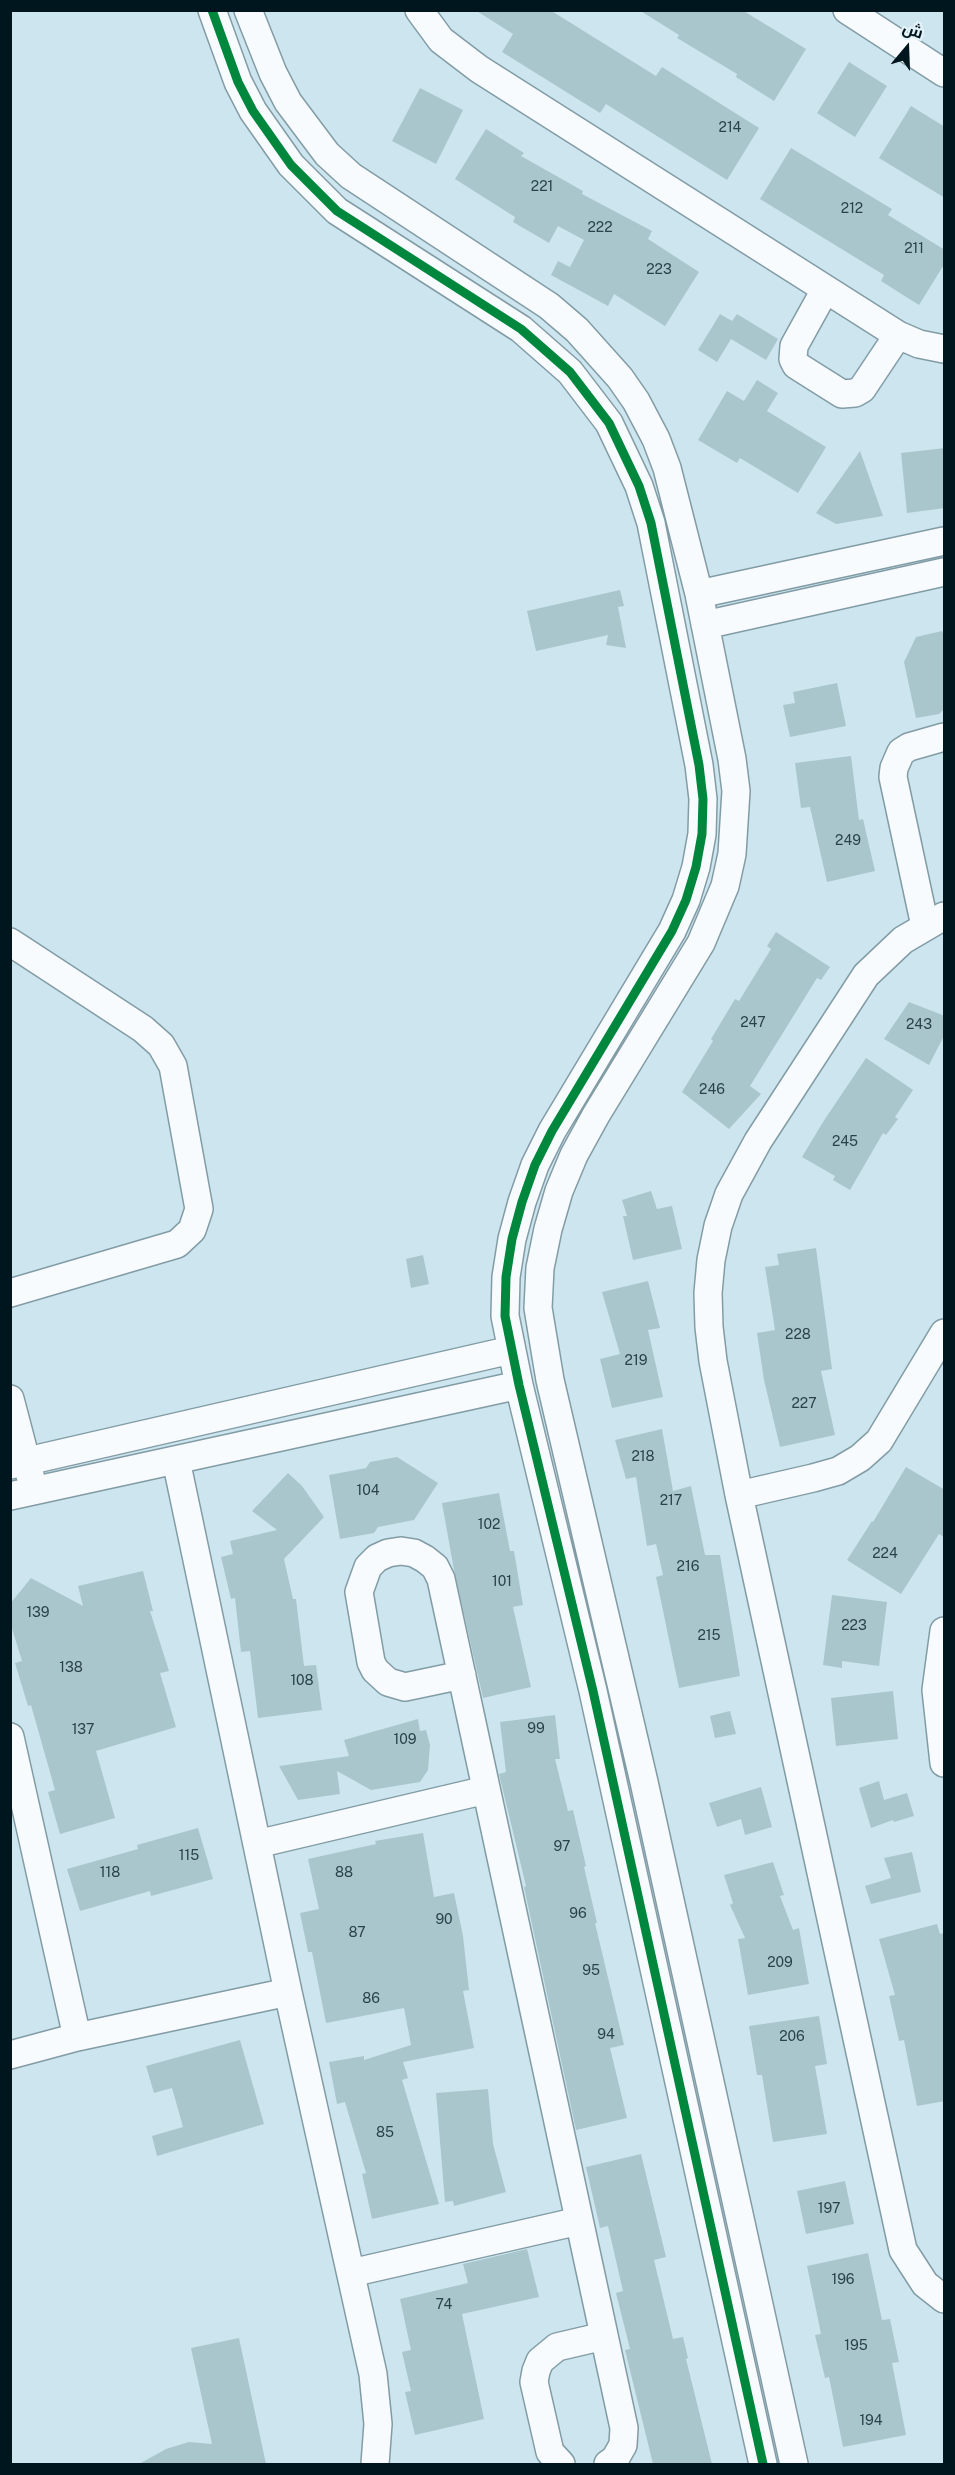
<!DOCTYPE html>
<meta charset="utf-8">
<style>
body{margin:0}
#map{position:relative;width:955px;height:2475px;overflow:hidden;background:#cde5ef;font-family:"Public Sans",Cairo,sans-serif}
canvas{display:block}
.frame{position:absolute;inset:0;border:12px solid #00161e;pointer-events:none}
.north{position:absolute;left:877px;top:18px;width:60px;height:60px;-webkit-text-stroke:4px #e4f3f9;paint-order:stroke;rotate:19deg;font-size:16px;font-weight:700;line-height:24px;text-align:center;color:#00161e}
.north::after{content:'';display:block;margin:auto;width:21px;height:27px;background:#00161e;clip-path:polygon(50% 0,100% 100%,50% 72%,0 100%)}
</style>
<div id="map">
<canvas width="955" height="2475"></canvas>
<div class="frame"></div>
<div class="north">ش</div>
</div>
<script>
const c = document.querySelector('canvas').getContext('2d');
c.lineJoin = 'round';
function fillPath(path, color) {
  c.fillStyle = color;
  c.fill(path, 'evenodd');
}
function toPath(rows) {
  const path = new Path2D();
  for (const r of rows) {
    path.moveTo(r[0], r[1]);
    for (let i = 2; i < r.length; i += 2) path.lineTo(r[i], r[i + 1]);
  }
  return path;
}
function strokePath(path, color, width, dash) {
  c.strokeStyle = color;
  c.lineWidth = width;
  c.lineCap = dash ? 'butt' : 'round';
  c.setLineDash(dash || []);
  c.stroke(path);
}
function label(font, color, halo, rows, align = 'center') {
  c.font = font + ' "Public Sans",sans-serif';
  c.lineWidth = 4.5;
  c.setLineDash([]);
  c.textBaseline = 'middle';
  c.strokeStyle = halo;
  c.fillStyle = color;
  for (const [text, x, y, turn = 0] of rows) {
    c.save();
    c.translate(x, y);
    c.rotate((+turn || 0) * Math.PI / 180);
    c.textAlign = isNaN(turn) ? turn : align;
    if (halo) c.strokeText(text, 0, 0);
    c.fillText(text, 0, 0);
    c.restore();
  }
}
fillPath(toPath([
 [475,10,550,10,656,76,662,67,759,128,727,180,606,104,600,113,502,52,513,34],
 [639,10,742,10,806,49,774,101,736,77,737,74,677,38,679,35],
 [849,62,887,86,855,137,817,113],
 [420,88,463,110,436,164,392,141],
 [911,106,945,127,945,198,879,158],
 [486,129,524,153,521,156,583,191,582,194,652,231,648,239,699,272,665,326,614,294,608,306,551,275,558,261,570,267,584,240,558,226,549,243,513,222,515,217,455,179],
 [791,148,892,209,888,215,945,250,945,263,919,305,881,281,884,275,760,199],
 [720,314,732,321,737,314,778,339,766,360,731,339,717,362,698,350],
 [757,380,778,393,767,411,826,447,798,493,740,458,737,463,698,440,727,391,744,401],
 [945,448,945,508,907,513,901,453],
 [860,451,883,516,836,524,816,513],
 [620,590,624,606,618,607,626,648,606,645,608,635,536,651,527,611],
 [942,631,945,639,945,708,939,714,916,718,904,662,916,637],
 [837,683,846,726,790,737,783,705,795,703,793,692],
 [851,756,859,820,863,819,875,871,827,882,810,807,801,808,795,763],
 [776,932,830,967,821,980,817,978,750,1086,761,1094,729,1129,682,1092,713,1041,711,1039,735,999,739,1001,771,949,767,946],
 [909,1002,945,1016,945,1034,929,1065,884,1039],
 [866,1058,913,1090,895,1117,898,1119,886,1135,883,1133,850,1190,833,1180,835,1176,802,1157,823,1122],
 [651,1191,657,1209,672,1206,682,1249,633,1260,623,1216,627,1216,622,1200],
 [816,1248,832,1369,821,1371,835,1435,780,1447,764,1380,757,1333,775,1330,765,1267,779,1265,777,1254],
 [423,1255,429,1284,411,1288,406,1259],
 [648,1281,660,1328,648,1330,663,1397,612,1408,600,1359,620,1354,602,1292],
 [662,1429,673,1491,691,1486,705,1555,720,1555,740,1676,679,1688,656,1577,663,1575,656,1544,647,1546,636,1477,626,1479,615,1440],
 [397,1457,438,1483,414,1520,378,1527,374,1533,340,1539,329,1475,366,1468,370,1462],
 [906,1467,945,1490,945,1538,939,1534,901,1594,847,1560,872,1521,873,1522],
 [288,1473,302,1486,324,1517,284,1559,293,1599,296,1599,304,1666,316,1665,322,1710,258,1718,250,1651,241,1652,235,1598,231,1599,221,1557,233,1554,230,1541,277,1530,252,1511],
 [499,1493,510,1551,514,1551,523,1605,513,1607,531,1687,483,1698,454,1570,442,1503],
 [143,1571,153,1611,150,1611,169,1671,160,1673,176,1727,96,1751,115,1818,60,1834,48,1792,55,1790,31,1705,28,1706,15,1663,22,1661,10,1622,10,1604,31,1578,83,1606,78,1586],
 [832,1595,887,1602,879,1666,842,1661,842,1668,823,1665],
 [893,1691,898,1739,836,1746,831,1698],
 [730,1711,736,1734,715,1738,710,1716],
 [555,1715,560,1759,555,1759,568,1811,573,1810,586,1866,584,1867,597,1923,595,1923,624,2045,610,2048,627,2118,576,2130,524,1887,526,1886,499,1774,506,1772,500,1722],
 [418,1719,420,1731,426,1730,430,1745,428,1770,420,1782,371,1790,337,1771,340,1794,298,1800,279,1766,349,1756,344,1740],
 [879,1781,884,1800,907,1793,914,1816,894,1822,893,1820,871,1828,859,1788],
 [761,1787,772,1827,745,1835,741,1819,717,1827,709,1803],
 [198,1828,213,1879,151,1896,150,1891,80,1911,67,1869,138,1849,137,1845],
 [423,1833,434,1897,454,1893,463,1936,469,1990,463,1991,474,2048,403,2062,408,2078,402,2080,439,2204,372,2219,362,2174,366,2173,345,2102,337,2104,329,2062,364,2056,364,2060,411,2045,404,2008,326,2023,312,1952,308,1952,300,1913,319,1909,308,1859,376,1844,375,1841],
 [912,1852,921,1892,871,1904,865,1886,891,1878,884,1858],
 [773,1862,784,1895,780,1896,793,1930,799,1928,809,1984,748,1995,738,1939,745,1938,730,1905,733,1903,724,1875],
 [937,1924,940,1934,945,1933,945,2101,917,2106,904,2040,899,2041,889,1996,895,1995,879,1939],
 [819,2016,827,2064,815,2066,827,2134,773,2142,762,2075,757,2075,749,2026],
 [240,2040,264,2124,157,2156,152,2136,183,2127,172,2088,154,2093,146,2066],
 [488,2089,493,2144,506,2192,454,2206,453,2201,445,2202,436,2093],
 [641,2154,666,2257,654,2260,673,2339,683,2337,688,2358,686,2359,712,2464,653,2464,625,2350,630,2349,616,2293,623,2291,608,2226,600,2228,586,2167],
 [845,2181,854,2224,806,2234,797,2191],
 [527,2249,539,2297,462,2314,484,2419,415,2435,405,2392,411,2391,402,2352,411,2350,400,2299,468,2283,463,2264],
 [868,2253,882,2320,890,2319,899,2362,892,2363,906,2435,843,2447,829,2377,825,2378,815,2335,821,2334,807,2266],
 [239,2338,266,2464,139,2464,166,2449,189,2442,212,2444,191,2348]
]), '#aac6cd');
const minor = toPath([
 [212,10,238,82,253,111,291,165,337,211,521,329,570,372,609,423,639,486,651,523,699,765,703,799,702,834,696,867,686,900,672,931,552,1131,535,1165,522,1202,512,1239,506,1277,505,1316,519,1385,593,1691,763,2464],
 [248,10,273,73,288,102,327,154,351,176,549,306,577,330,620,378,636,401,656,439,667,468,699,594,732,759,736,791,732,854,725,886,701,943,596,1115,574,1155,559,1191,548,1229,540,1268,538,1308,550,1380,644,1782,794,2464],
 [419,10,441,40,479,69,898,335,919,344,944,349],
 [847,10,944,73],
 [825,290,794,346,793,359,796,365,842,394,855,393,862,389,898,335],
 [699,594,944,541],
 [705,625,944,572],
 [944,916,903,940,866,975,758,1141,729,1194,718,1226,711,1260,708,1293,709,1327,713,1361,739,1495,903,2250,925,2284,944,2299],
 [925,926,893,777,894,768,901,752,909,747,944,737],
 [10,942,143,1029,161,1045,173,1066,199,1209,192,1230,177,1244,10,1293],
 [10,1399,31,1479],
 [176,1460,288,1992,373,2374,378,2424,375,2464],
 [10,1465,511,1350],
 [739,1495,813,1478,838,1471,860,1458,879,1441,944,1333],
 [10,1496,519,1385],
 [944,1631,936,1690,944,1763],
 [462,1675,405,1687,388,1682,375,1670,371,1662,359,1592,368,1567,377,1558,388,1553,401,1551,414,1553,425,1559,435,1567,441,1579,624,2428,623,2445,615,2459,608,2464],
 [10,1737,77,2037],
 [257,1844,486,1790],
 [10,2055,77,2037,288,1992],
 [351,2273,579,2221],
 [561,2464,550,2452,534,2382,536,2371,540,2361,557,2347,604,2336]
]);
strokePath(minor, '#829ca6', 30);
strokePath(minor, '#f8fbfd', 27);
strokePath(toPath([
 [212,10,238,82,253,111,291,165,337,211,521,329,570,372,609,423,639,486,651,523,699,765,703,799,702,834,696,867,686,900,672,931,552,1131,535,1165,522,1202,512,1239,506,1277,505,1316,519,1385,593,1691,763,2464]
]), '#00873e', 9);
label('14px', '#2a424a', null, [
 ["214",730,128],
 ["221",542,187],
 ["212",852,209],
 ["222",600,228],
 ["211",914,249],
 ["223",659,270],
 ["249",848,841],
 ["247",753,1023],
 ["243",919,1025],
 ["246",712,1090],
 ["245",845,1142],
 ["228",798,1335],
 ["219",636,1361],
 ["227",804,1404],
 ["218",643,1457],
 ["104",368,1491],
 ["217",671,1501],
 ["102",489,1525],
 ["224",885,1554],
 ["216",688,1567],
 ["101",502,1582],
 ["139",38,1613],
 ["223",854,1626],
 ["215",709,1636],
 ["138",71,1668],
 ["108",302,1681],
 ["99",536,1729],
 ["137",83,1730],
 ["109",405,1740],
 ["97",562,1847],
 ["115",189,1856],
 ["118",110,1873],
 ["88",344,1873],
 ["96",578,1914],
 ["90",444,1920],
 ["87",357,1933],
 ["209",780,1963],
 ["95",591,1971],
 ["86",371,1999],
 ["94",606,2035],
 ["206",792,2037],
 ["85",385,2133],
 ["197",829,2209],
 ["196",843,2280],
 ["74",444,2305],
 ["195",856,2346],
 ["194",871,2421]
]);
</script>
